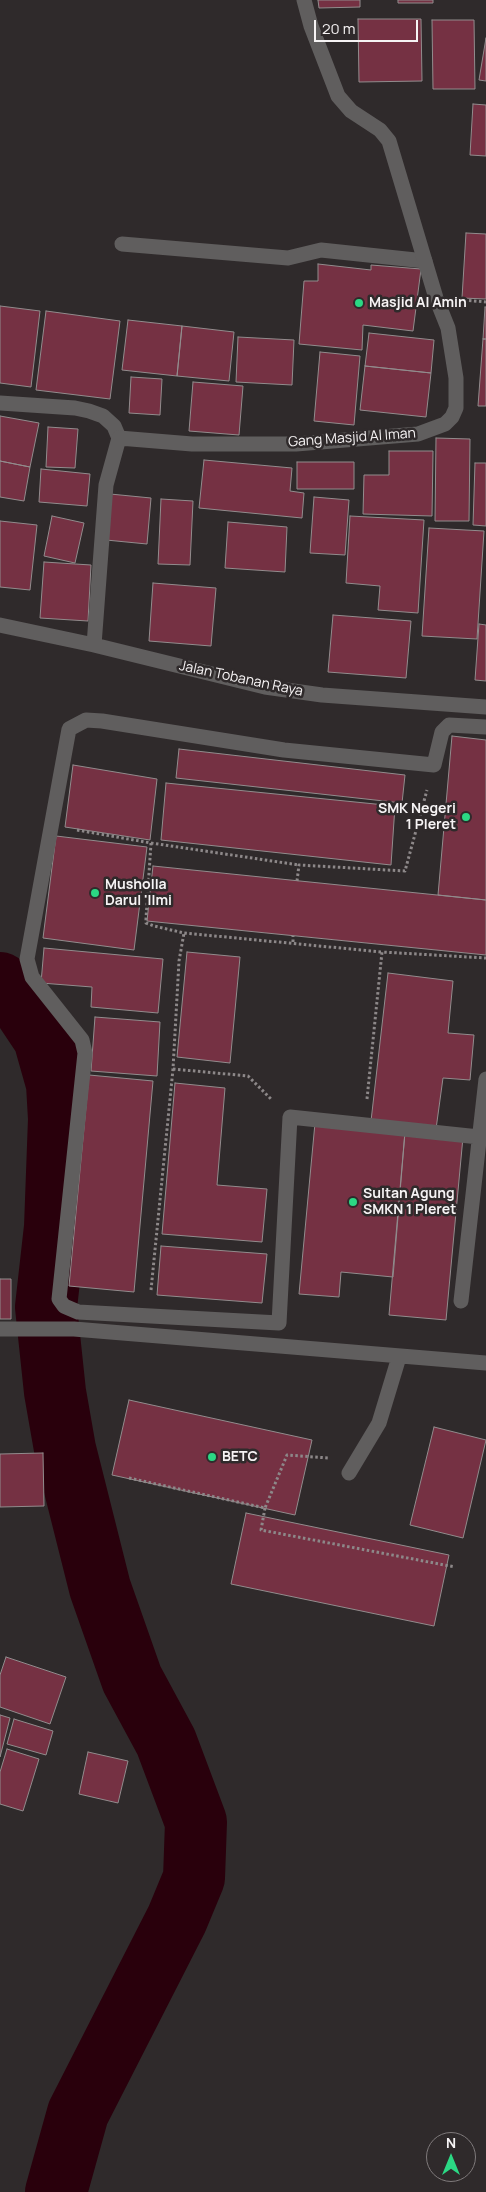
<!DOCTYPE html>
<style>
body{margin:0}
#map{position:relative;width:486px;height:2192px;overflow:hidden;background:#2f2a2b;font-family:Manrope,sans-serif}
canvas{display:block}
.north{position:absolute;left:426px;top:2132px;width:50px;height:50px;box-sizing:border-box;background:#2f2a2b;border:1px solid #7f7a7b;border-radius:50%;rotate:0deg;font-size:14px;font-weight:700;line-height:20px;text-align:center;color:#f6f3f4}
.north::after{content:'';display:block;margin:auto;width:18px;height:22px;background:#2bd884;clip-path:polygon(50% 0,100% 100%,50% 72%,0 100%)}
.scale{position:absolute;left:314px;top:20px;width:104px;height:22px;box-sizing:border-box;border:2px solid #f6f3f4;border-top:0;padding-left:6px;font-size:15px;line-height:18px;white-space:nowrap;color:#f6f3f4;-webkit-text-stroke:4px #2f2a2b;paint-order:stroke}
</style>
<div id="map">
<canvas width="486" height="2192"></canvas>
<div class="north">N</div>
<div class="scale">20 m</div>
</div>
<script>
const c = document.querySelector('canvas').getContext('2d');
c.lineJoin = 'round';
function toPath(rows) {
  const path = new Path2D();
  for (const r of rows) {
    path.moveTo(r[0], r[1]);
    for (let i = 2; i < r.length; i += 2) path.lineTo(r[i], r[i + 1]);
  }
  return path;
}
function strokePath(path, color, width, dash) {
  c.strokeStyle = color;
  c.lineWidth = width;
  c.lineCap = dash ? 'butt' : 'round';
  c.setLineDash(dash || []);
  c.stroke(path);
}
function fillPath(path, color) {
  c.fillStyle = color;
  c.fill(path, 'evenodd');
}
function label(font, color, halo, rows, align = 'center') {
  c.font = font + ' Manrope,sans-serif';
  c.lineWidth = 5;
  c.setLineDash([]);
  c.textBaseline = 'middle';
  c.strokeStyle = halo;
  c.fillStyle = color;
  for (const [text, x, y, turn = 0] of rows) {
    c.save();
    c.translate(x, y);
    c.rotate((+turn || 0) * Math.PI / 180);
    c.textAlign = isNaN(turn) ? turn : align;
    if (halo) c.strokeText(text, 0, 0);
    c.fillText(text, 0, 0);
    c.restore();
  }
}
strokePath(toPath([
 [0,983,14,993,44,1038,57,1084,59,1119,55,1227,46,1307,55,1392,65,1449,100,1588,132,1679,166,1742,196,1822,194,1878,177,1919,78,2113,56,2192]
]), '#29000c', 62);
const building = toPath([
 [318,0,360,0,360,7,319,8,318,0],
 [398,0,433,0,433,3,398,3,398,0],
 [358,19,421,19,422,81,359,82,358,19],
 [432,20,474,20,475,89,433,89,432,20],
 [486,38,486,81,479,80,486,38],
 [473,104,486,105,486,156,470,155,473,104],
 [466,233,486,234,486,299,462,298,466,233],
 [318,264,371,270,371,265,421,269,413,331,363,325,362,350,299,344,304,281,318,281,318,264],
 [0,306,40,311,31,387,0,383,0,306],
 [485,307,486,307,486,339,483,339,485,307],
 [46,311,120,321,110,399,36,390,46,311],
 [128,320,182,326,177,376,122,370,128,320],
 [182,326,234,332,229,381,177,376,182,326],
 [369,333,434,340,431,373,365,366,369,333],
 [238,337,294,340,292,385,236,382,238,337],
 [483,339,486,339,486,406,478,406,483,339],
 [320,352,360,356,354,425,314,421,320,352],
 [365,366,431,373,426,417,360,410,365,366],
 [131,377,162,379,160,415,129,413,131,377],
 [193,382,243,386,239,435,189,431,193,382],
 [0,416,39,423,30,467,0,461,0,416],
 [48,427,78,429,75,468,46,467,48,427],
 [436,438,470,439,469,521,435,521,436,438],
 [389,451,433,451,432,516,363,514,364,475,389,475,389,451],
 [204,460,292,468,290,491,304,493,302,518,199,508,204,460],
 [0,461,30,467,24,501,0,497,0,461],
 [297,462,354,462,354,489,297,489,297,462],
 [475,463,486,463,486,526,473,525,475,463],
 [41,469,90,474,87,506,39,502,41,469],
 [110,494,151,498,147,544,106,540,110,494],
 [314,497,349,500,345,555,310,553,314,497],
 [161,499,193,501,190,565,158,564,161,499],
 [52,516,84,523,75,563,44,556,52,516],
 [350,516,424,520,418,613,378,610,380,586,346,583,350,516],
 [0,521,37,525,30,590,0,587,0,521],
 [228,522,287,527,285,572,225,568,228,522],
 [429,528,484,531,477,639,422,636,429,528],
 [44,562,91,565,88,621,40,618,44,562],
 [153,583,216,588,211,646,149,641,153,583],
 [333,615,411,621,406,678,328,672,333,615],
 [479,624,486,625,486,681,475,680,479,624],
 [452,736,486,740,486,900,438,895,452,736],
 [179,749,405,775,402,803,176,778,179,749],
 [73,765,157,779,150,840,65,827,73,765],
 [166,783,395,806,391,865,161,840,166,783],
 [56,836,147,847,134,950,43,938,56,836],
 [153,866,486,900,486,955,147,921,153,866],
 [44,948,163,959,158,1013,91,1007,92,987,41,983,44,948],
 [187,952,240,957,230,1063,177,1057,187,952],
 [388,973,453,981,448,1033,474,1035,470,1080,443,1078,436,1129,371,1121,388,973],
 [95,1017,160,1022,157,1076,91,1071,95,1017],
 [89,1075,153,1081,134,1292,69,1286,89,1075],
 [175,1083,225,1088,217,1185,267,1189,262,1242,162,1234,175,1083],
 [315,1123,405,1132,393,1277,341,1272,339,1297,299,1294,315,1123],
 [405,1132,463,1137,446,1320,389,1315,405,1132],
 [161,1246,267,1254,262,1303,157,1295,161,1246],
 [0,1279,11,1279,11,1319,0,1319,0,1279],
 [129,1400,312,1440,295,1515,112,1475,129,1400],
 [434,1427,486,1440,463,1538,410,1525,434,1427],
 [43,1453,44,1506,0,1507,0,1454,43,1453],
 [246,1513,449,1555,434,1626,231,1584,246,1513],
 [6,1657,66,1677,50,1724,0,1707,0,1675,6,1657],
 [0,1715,10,1718,0,1757,0,1715],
 [14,1719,53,1731,46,1755,7,1744,14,1719],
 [7,1749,39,1759,23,1811,0,1804,0,1772,7,1749],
 [88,1752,128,1761,118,1803,79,1794,88,1752]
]);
fillPath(building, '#753143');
strokePath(building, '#928c8d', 1);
strokePath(toPath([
 [464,300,486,302],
 [77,830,151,843,146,919,146,923,154,926,184,933,382,952],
 [151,843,299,865],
 [297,881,299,865,405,871,427,790],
 [293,942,293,936],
 [173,1069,248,1076,271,1099],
 [367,1099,382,952,486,958],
 [151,1290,173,1069,179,961,184,933],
 [129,1478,265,1508,287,1455,328,1458],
 [265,1508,261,1530,455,1567]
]), '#8d8889', 3, [2.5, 2.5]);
strokePath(toPath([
 [122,244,288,258,321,250,425,261],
 [0,403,75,408,89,411,103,416,114,426,119,438],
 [479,1137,290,1117,279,1323,78,1312,64,1306,59,1299,85,1053,82,1040,32,977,27,959,69,729,86,720,102,721,284,750,434,765,442,732,449,725,486,727],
 [461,1301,486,1079]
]), '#605e5e', 15);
strokePath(toPath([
 [0,625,94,645,265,687,322,695,486,707],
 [94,645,106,485,119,438,192,444,296,444,418,434,445,424,452,417,456,408,456,378,448,328,436,298,389,141,380,130,351,111,338,96,311,26,304,0],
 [0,1329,74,1329,486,1363],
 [349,1473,379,1423,399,1357]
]), '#605e5e', 15);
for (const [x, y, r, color] of [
 [359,303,5,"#2bd884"],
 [466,817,5,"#2bd884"],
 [95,893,5,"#2bd884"],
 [353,1202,5,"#2bd884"],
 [212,1457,5,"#2bd884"]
]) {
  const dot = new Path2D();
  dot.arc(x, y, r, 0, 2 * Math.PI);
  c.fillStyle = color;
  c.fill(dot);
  strokePath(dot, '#2f2a2b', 2);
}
label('bold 14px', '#f6f3f4', '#2f2a2b', [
 ["Masjid Al Amin",369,303],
 ["SMK Negeri",456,809,"right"],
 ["1 Pleret",456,825,"right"],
 ["Musholla",105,885],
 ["Darul 'Ilmi",105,901],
 ["Sultan Agung",363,1194],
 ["SMKN 1 Pleret",363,1210],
 ["BETC",222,1457]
], 'left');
label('14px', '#f6f3f4', '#2f2a2b', [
 ["Gang Masjid Al Iman",352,438,-4],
 ["Jalan Tobanan Raya",241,679,12]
]);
</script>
